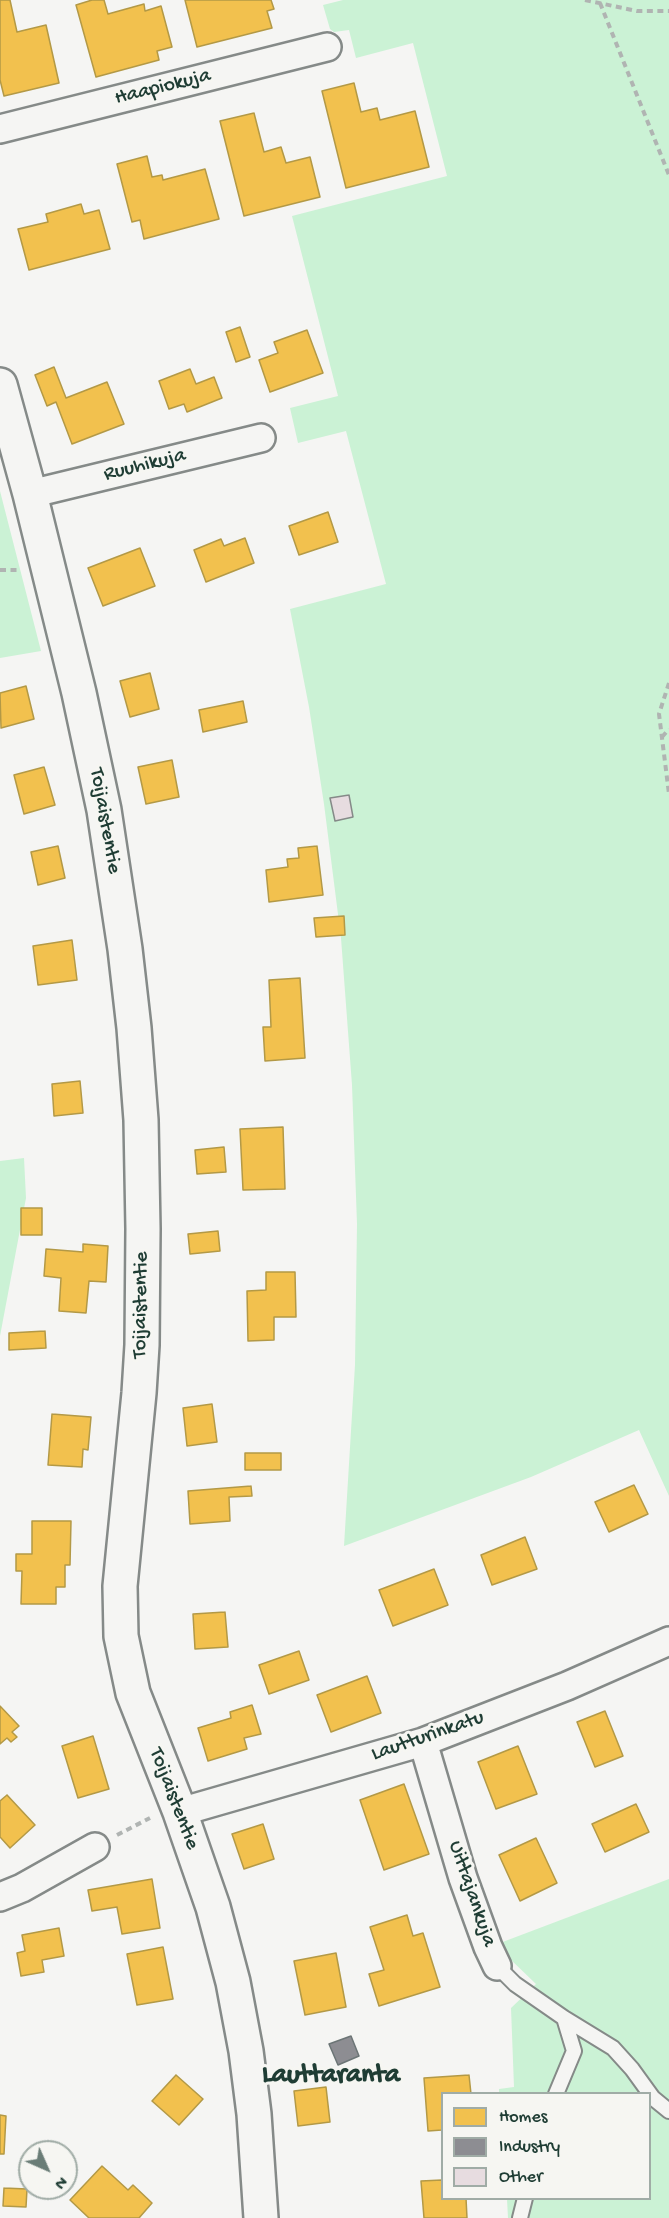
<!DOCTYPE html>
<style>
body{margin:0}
#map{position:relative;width:669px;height:2218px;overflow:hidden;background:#f5f5f3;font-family:"Gochi Hand",sans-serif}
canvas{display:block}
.legend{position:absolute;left:441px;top:2092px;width:210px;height:108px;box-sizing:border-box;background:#f6f6f2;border:2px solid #a0aca6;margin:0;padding:8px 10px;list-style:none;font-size:18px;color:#1f3d34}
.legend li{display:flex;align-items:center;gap:12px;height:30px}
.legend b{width:30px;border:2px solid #a0aca6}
.north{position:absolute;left:18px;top:2140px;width:60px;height:60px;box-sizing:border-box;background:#f6f6f2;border:2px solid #a0aca6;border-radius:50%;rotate:135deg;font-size:16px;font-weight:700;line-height:24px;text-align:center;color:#1f3d34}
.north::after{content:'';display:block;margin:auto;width:21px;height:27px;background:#6a7d77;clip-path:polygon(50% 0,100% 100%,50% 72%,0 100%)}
</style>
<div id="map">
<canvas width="669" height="2218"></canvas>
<ul class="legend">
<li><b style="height:16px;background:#f2c14e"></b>Homes</li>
<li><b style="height:16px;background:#8d8d92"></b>Industry</li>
<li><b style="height:16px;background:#e7dce0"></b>Other</li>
</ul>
<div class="north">N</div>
</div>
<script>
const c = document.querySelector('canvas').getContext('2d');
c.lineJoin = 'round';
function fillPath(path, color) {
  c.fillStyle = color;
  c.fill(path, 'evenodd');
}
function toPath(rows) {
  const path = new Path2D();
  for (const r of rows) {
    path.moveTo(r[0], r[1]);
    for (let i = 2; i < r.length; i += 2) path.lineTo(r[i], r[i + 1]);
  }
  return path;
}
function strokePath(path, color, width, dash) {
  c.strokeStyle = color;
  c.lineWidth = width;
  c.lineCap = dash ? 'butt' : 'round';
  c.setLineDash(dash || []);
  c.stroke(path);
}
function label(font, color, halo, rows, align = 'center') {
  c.font = font + ' "Gochi Hand",sans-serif';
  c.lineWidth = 6;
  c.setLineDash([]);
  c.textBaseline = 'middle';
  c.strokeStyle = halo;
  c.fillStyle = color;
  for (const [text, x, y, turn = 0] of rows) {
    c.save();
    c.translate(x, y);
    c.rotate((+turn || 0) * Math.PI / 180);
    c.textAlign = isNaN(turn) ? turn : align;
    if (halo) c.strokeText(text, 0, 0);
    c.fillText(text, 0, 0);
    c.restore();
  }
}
fillPath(toPath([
 [343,0,669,0,669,1496,639,1430,531,1477,344,1546,355,1365,357,1224,352,1085,341,938,324,804,309,707,290,609,386,584,346,431,298,443,290,408,338,396,292,216,447,176,413,43,356,58,349,30,334,32,330,29,323,5],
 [0,491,41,651,0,658],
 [24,1158,26,1198,0,1336,0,1161],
 [669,1879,669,2218,508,2218,507,2199,650,2198,650,2094,499,2094,499,2089,514,2087,511,2008,536,1984,509,1958,500,1943]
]), '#cbf2d5');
const homes = toPath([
 [0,0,10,0,17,32,46,25,59,83,4,96,0,80,0,0],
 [92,0,104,0,108,14,144,4,145,11,161,6,172,47,157,51,159,60,96,77,76,5,92,0],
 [185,0,271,0,274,9,267,11,272,28,197,47,185,0],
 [354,83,361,112,377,108,380,120,415,111,429,167,346,188,322,91,354,83],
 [254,113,264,152,281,147,286,163,310,157,320,197,244,216,220,121,254,113],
 [147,156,152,177,162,175,163,180,205,169,219,219,144,239,140,220,132,222,117,164,147,156],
 [81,204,84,214,99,210,110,249,29,270,18,229,48,222,46,214,81,204],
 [240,327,250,357,236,362,226,332,240,327],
 [307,330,323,373,270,392,259,360,278,353,274,342,307,330],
 [54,367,66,398,107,382,124,424,72,444,56,402,47,406,35,375,54,367],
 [190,369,196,384,214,377,222,398,187,412,184,404,169,409,159,381,190,369],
 [328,512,338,542,299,555,289,526,328,512],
 [245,538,254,563,206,582,194,550,221,539,224,546,245,538],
 [140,548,155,586,103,606,88,568,140,548],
 [150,673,159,709,130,717,120,681,150,673],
 [26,686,34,719,1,728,0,693,26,686],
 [243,701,247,722,203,732,199,710,243,701],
 [172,760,179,797,146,804,138,767,172,760],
 [44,767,55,805,24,814,14,775,44,767],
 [58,846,65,878,38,885,31,852,58,846],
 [317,846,323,895,269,902,266,870,288,867,287,859,299,858,298,848,317,846],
 [344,916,345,935,316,937,314,918,344,916],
 [72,940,77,980,38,985,33,946,72,940],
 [300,978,305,1058,265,1061,263,1027,271,1027,269,980,300,978],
 [80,1081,83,1113,54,1116,52,1084,80,1081],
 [283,1127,285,1189,243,1190,240,1129,283,1127],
 [224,1147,226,1172,197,1174,195,1150,224,1147],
 [21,1208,42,1208,42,1235,21,1235,21,1208],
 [218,1231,220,1251,190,1254,188,1234,218,1231],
 [83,1244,108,1246,106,1282,89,1281,86,1313,59,1311,61,1278,44,1276,46,1249,83,1252,83,1244],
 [266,1272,295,1272,296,1317,274,1317,274,1340,248,1341,247,1291,266,1290,266,1272],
 [45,1331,46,1348,9,1350,9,1333,45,1331],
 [212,1404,217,1442,187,1446,183,1408,212,1404],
 [52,1414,91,1417,88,1450,83,1449,82,1467,48,1465,52,1414],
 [245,1453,281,1453,281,1470,245,1470,245,1453],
 [634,1485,648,1514,609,1532,595,1502,634,1485],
 [251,1486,252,1496,229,1497,230,1521,190,1524,188,1491,251,1486],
 [32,1521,71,1521,70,1565,65,1565,65,1587,56,1587,56,1604,21,1604,22,1571,16,1571,16,1554,32,1554,32,1521],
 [525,1537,537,1569,492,1585,481,1555,525,1537],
 [434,1569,448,1605,393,1626,379,1590,434,1569],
 [225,1612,228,1647,195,1649,193,1614,225,1612],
 [299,1651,309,1680,269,1694,259,1665,299,1651],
 [367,1676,381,1713,331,1732,317,1695,367,1676],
 [252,1705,261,1734,244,1738,247,1749,208,1761,198,1728,231,1718,230,1712,252,1705],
 [0,1706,19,1726,12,1732,17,1737,11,1742,7,1738,0,1744,0,1706],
 [605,1711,623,1756,595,1767,577,1722,605,1711],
 [93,1736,109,1789,78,1798,62,1746,93,1736],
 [518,1746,537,1794,496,1809,478,1762,518,1746],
 [404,1784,429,1854,384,1870,360,1800,404,1784],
 [7,1795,35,1825,10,1848,0,1837,0,1801,7,1795],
 [636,1804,649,1832,605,1852,592,1824,636,1804],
 [263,1824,274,1859,244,1869,232,1834,263,1824],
 [536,1838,557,1883,520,1901,499,1855,536,1838],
 [152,1879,160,1928,122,1934,117,1907,92,1911,88,1890,152,1879],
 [407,1915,413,1936,423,1933,440,1987,379,2006,369,1974,384,1970,370,1927,407,1915],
 [59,1928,64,1956,42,1960,44,1972,21,1976,17,1953,25,1951,22,1935,59,1928],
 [163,1947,173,1999,137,2005,127,1954,163,1947],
 [336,1953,346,2007,305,2015,294,1961,336,1953],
 [176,2075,203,2099,179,2125,152,2101,176,2075],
 [469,2075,471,2094,442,2094,442,2130,428,2131,424,2078,469,2075],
 [326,2087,330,2122,298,2126,294,2091,326,2087],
 [0,2115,6,2116,4,2154,0,2154,0,2115],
 [102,2166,128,2190,133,2185,152,2203,139,2218,89,2218,70,2200,102,2166],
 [442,2180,442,2198,466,2198,467,2218,424,2218,421,2181,442,2180],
 [4,2188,27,2189,26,2207,3,2206,4,2188]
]);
fillPath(homes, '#f2c14e');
strokePath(homes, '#b39946', 1.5);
const industry = toPath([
 [351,2036,359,2056,338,2065,329,2044,351,2036]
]);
fillPath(industry, '#8d8d92');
strokePath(industry, '#6c7576', 1.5);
const building = toPath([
 [349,795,353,817,335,821,330,798,349,795]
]);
fillPath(building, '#e7dce0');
strokePath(building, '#858a88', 1.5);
const lane = toPath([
 [497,1966,515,1984,564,2018,613,2048,632,2069,653,2098,669,2111],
 [556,2094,574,2051,564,2018],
 [520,2218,525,2198]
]);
const street = toPath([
 [0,129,327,47],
 [30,494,261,438],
 [423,1742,463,1878,488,1947,497,1966],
 [180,1812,423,1742,567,1686,669,1641],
 [0,1897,22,1888,95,1847]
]);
const secondary = toPath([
 [0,385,30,494,79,693,104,810,125,949,134,1028,141,1120,143,1229,142,1345,139,1393,120,1586,121,1636,133,1693,180,1812,213,1907,233,1982,246,2051,254,2114,261,2218]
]);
strokePath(lane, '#858a88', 18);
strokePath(street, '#858a88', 32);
strokePath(secondary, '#858a88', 38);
strokePath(toPath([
 [585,0,637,11,669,11],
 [600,3,669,175],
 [0,570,20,570],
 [669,683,659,714,669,794],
 [662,737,669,729],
 [117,1835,150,1818]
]), '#b0b4b2', 4, [6, 4.5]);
strokePath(lane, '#f5f5f3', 14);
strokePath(street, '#f5f5f3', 27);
strokePath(secondary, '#f5f5f3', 33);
label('21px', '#1f3d34', '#f6f6f2', [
 ["Haapiokuja",163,88,-14],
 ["Ruuhikuja",145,466,-14],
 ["Toijaistentie",104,821,80],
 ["Toijaistentie",142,1305,-89],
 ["Lautturinkatu",428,1737,-19],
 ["Toijaistentie",173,1799,69],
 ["Uittajankuja",471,1894,71]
]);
label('bold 27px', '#1f3d34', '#f6f6f2', [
 ["Lauttaranta",331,2077]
]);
</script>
